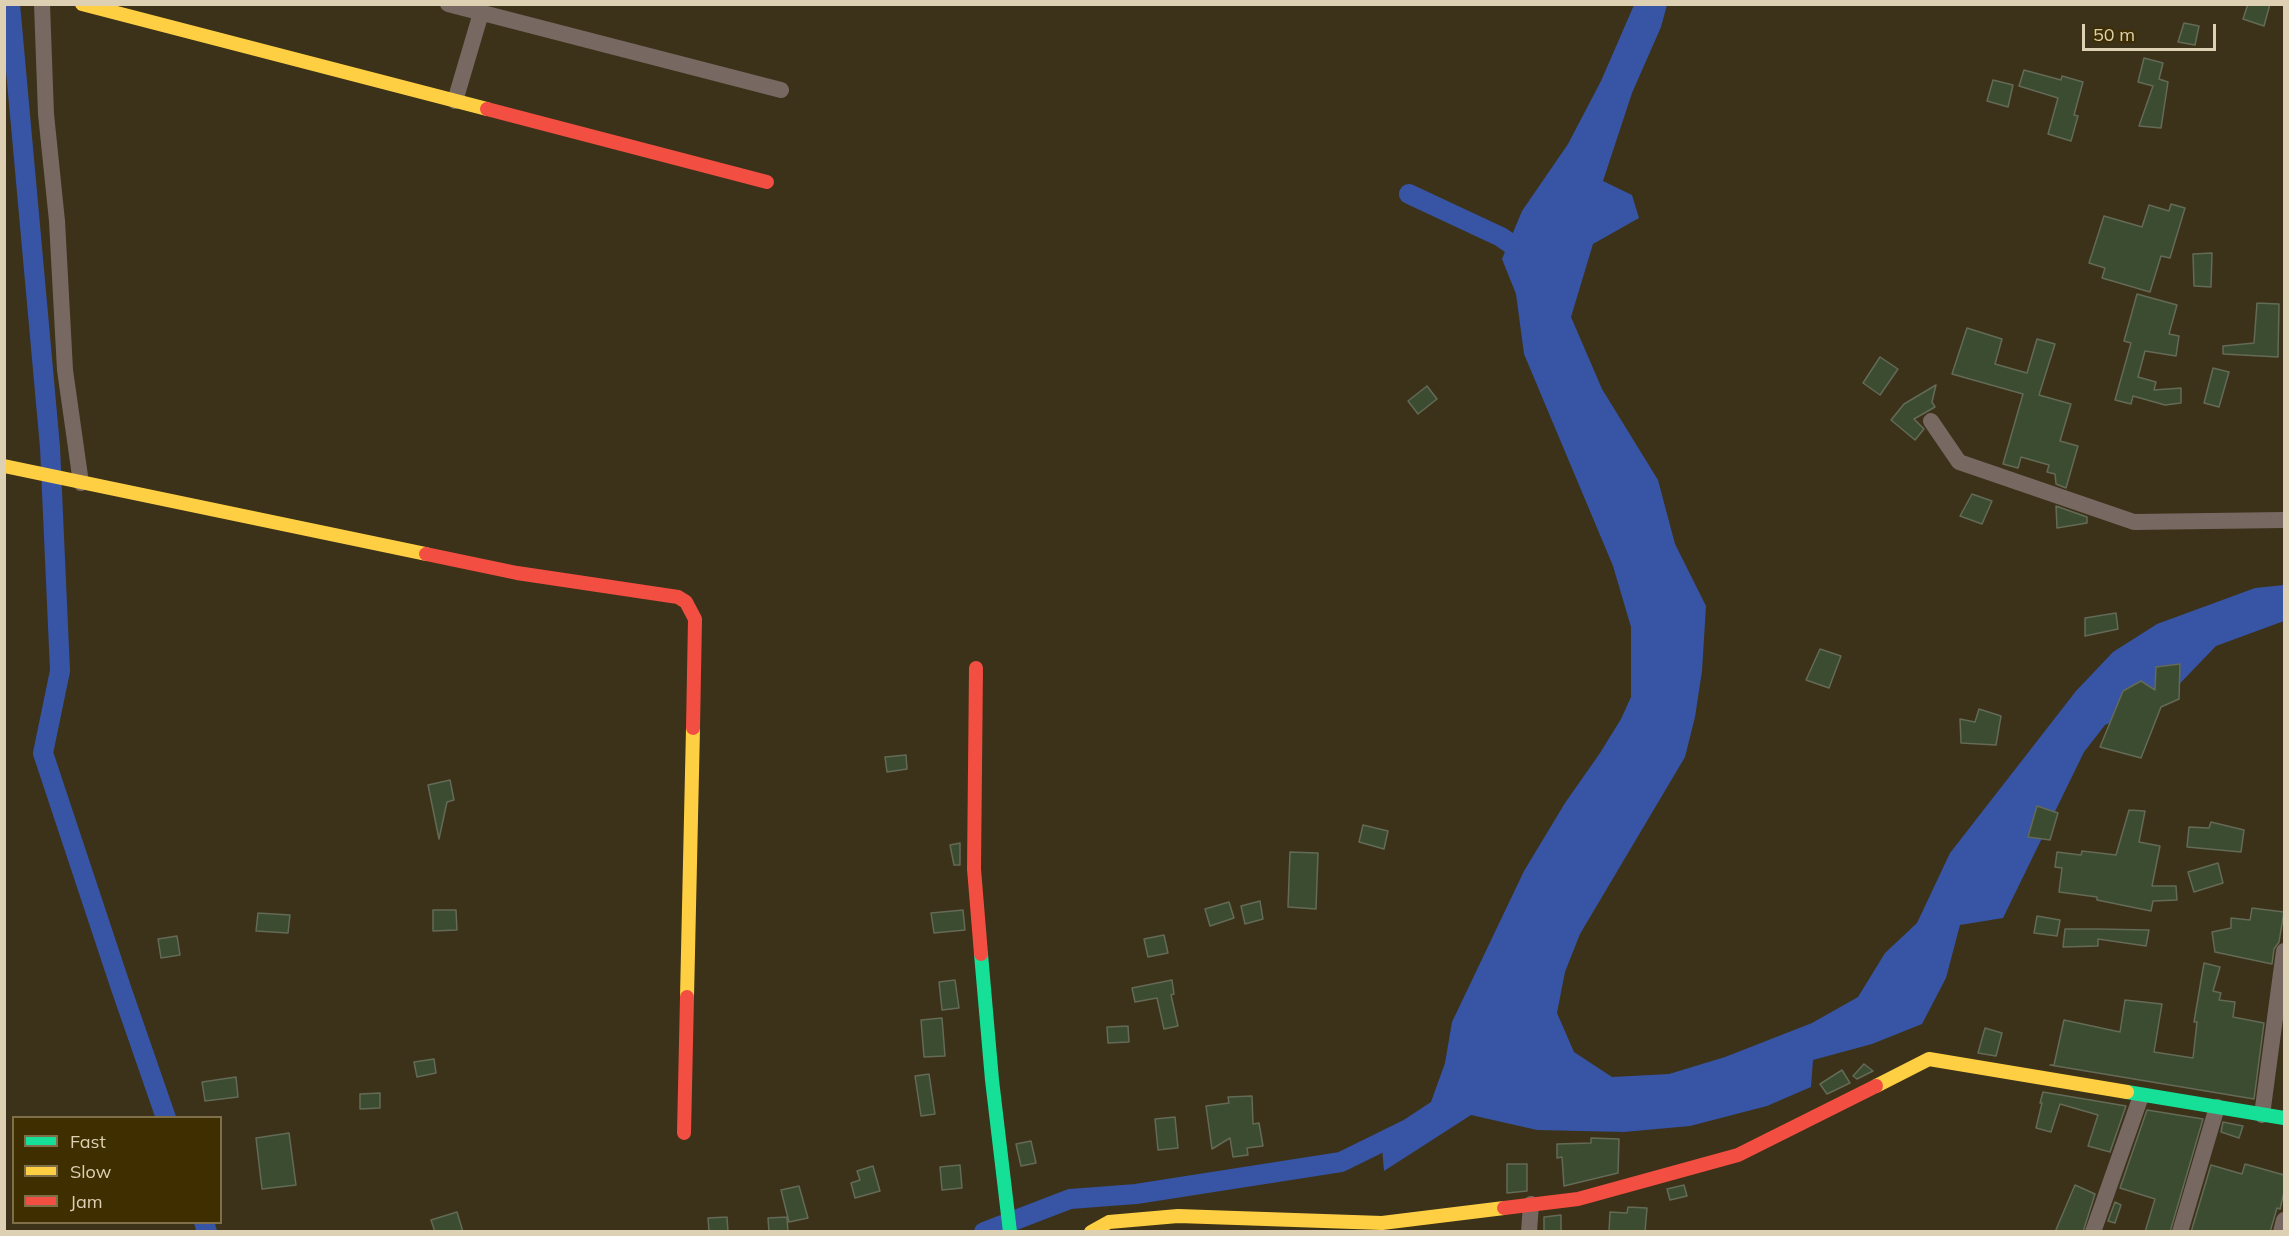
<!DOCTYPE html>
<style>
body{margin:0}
#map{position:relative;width:2289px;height:1236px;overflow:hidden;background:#3b3219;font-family:Mulish,sans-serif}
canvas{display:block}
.frame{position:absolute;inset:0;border:6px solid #ddd0b3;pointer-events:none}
.legend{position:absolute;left:12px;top:1116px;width:210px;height:108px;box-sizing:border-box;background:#3f2e00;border:2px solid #7e6f48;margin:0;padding:8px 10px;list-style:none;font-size:18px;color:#ddd0b3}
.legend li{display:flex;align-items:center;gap:12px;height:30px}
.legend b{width:30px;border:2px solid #7e6f48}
.scale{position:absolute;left:2082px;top:24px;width:134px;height:27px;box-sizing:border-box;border:3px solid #ddd0b3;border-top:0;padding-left:8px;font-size:18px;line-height:21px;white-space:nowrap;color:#ddd0b3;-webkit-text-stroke:4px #3f2e00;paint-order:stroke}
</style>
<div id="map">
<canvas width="2289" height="1236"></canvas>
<div class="frame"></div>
<ul class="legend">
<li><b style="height:8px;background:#16e098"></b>Fast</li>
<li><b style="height:8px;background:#ffcf43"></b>Slow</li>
<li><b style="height:8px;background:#f24e42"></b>Jam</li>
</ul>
<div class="scale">50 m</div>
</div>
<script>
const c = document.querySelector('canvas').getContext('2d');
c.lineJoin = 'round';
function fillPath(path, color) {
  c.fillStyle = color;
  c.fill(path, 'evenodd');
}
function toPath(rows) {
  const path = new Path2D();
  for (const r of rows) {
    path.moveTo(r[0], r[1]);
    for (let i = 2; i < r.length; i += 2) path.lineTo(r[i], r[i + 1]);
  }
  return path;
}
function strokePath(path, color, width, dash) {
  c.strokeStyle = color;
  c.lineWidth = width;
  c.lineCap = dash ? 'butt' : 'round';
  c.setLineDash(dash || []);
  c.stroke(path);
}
fillPath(toPath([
 [1634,5,1667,5,1661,27,1632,93,1603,181,1632,195,1639,218,1593,244,1571,317,1602,389,1658,480,1675,544,1706,606,1702,671,1695,717,1685,757,1580,934,1565,972,1557,1013,1574,1052,1612,1077,1669,1074,1725,1057,1812,1023,1858,997,1885,953,1917,923,1950,853,2076,691,2113,652,2157,624,2255,588,2284,585,2284,621,2216,646,2165,699,2105,725,2084,752,2003,918,1960,925,1946,978,1922,1024,1872,1044,1813,1060,1811,1087,1767,1106,1690,1126,1624,1132,1537,1130,1471,1115,1384,1171,1381,1135,1431,1102,1445,1063,1452,1022,1524,871,1565,803,1600,753,1621,719,1631,697,1631,627,1613,566,1524,354,1516,294,1502,259,1522,211,1568,144,1601,81]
]), '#3854a4');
strokePath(toPath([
 [10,4,50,447,60,671,43,753,121,988,166,1118],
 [1409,194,1501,237,1531,258],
 [204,1222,207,1232],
 [984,1232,1070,1199,1136,1194,1341,1162,1406,1130]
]), '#3854a4', 20);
const building = toPath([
 [2248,4,2270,4,2264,26,2243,19,2248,4],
 [2184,23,2199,26,2195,45,2178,42,2184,23],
 [2144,58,2163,63,2159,79,2168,82,2161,128,2139,126,2153,86,2138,82,2144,58],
 [2024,70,2061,80,2062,76,2083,82,2074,115,2078,116,2071,141,2048,134,2058,98,2019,86,2024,70],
 [1993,80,2013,85,2008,107,1987,101,1993,80],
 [2171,204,2185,208,2170,258,2161,256,2150,292,2102,278,2105,268,2089,263,2104,216,2142,227,2149,205,2169,211,2171,204],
 [2212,253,2211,287,2194,286,2193,254,2212,253],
 [2137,294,2177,305,2169,334,2179,336,2176,356,2145,351,2138,377,2156,382,2154,390,2181,388,2181,403,2165,405,2133,396,2131,404,2115,400,2131,343,2124,341,2137,294],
 [2257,303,2279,304,2278,357,2223,354,2223,346,2254,343,2257,303],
 [1967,328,2002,339,1995,364,2027,373,2037,339,2055,344,2039,395,2071,404,2060,441,2078,446,2066,488,2056,484,2055,474,2047,472,2049,465,2021,457,2018,468,2003,464,2023,394,1952,374,1967,328],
 [1880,357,1898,369,1880,395,1863,383,1880,357],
 [2213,368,2229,372,2219,407,2204,403,2213,368],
 [1936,385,1932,402,1935,407,1914,419,1924,429,1915,440,1891,420,1904,404,1936,385],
 [1427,386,1437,399,1418,414,1408,401,1427,386],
 [1972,494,1992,501,1982,524,1960,516,1972,494],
 [2056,506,2087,517,2087,523,2057,528,2056,506],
 [2116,613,2118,629,2085,636,2085,618,2116,613],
 [1820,649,1841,656,1829,688,1806,680,1820,649],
 [2180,664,2179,699,2161,707,2141,758,2100,747,2123,691,2141,681,2155,690,2156,667,2180,664],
 [1979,709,2001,716,1996,745,1961,743,1960,719,1975,722,1979,709],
 [906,755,907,769,887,772,885,757,906,755],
 [450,780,454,800,447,802,439,839,428,785,450,780],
 [2037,806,2058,813,2050,840,2028,837,2037,806],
 [2129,810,2145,811,2139,842,2160,846,2152,886,2176,886,2177,900,2153,901,2151,911,2097,900,2097,897,2059,892,2062,868,2055,867,2057,852,2081,855,2082,851,2116,855,2129,810],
 [2211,822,2244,830,2241,852,2187,847,2189,827,2209,828,2211,822],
 [1363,825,1388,831,1384,849,1359,842,1363,825],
 [960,843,960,865,954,865,950,845,960,843],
 [1290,852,1318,853,1316,909,1288,907,1290,852],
 [2218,863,2223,883,2194,892,2188,872,2218,863],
 [1260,901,1263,919,1245,924,1241,906,1260,901],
 [1229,902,1234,918,1210,926,1205,909,1229,902],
 [2252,908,2284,912,2279,942,2274,949,2272,964,2215,952,2212,932,2231,928,2231,918,2250,920,2252,908],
 [433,910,456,910,457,930,433,931,433,910],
 [963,910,965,930,934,933,931,913,963,910],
 [258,913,290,915,288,933,256,931,258,913],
 [2037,916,2060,920,2057,936,2034,933,2037,916],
 [2065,929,2098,929,2149,930,2146,946,2098,939,2098,946,2063,947,2065,929],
 [1164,935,1168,953,1148,957,1144,939,1164,935],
 [177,936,180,955,161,958,158,939,177,936],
 [2204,963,2220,967,2213,991,2221,993,2219,1000,2235,1002,2233,1017,2264,1023,2254,1099,2050,1065,2054,1065,2064,1020,2120,1032,2125,1000,2162,1004,2154,1052,2193,1058,2197,1022,2194,1022,2204,963],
 [955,980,959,1008,942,1010,939,982,955,980],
 [1172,980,1174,994,1171,995,1178,1026,1164,1029,1157,998,1135,1002,1132,988,1172,980],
 [942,1018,945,1056,924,1057,921,1020,942,1018],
 [1128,1026,1129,1042,1108,1043,1107,1027,1128,1026],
 [1985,1028,2002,1033,1996,1056,1978,1053,1985,1028],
 [434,1059,436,1073,417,1077,414,1062,434,1059],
 [1864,1064,1873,1071,1857,1079,1853,1076,1864,1064],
 [1842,1070,1850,1083,1827,1094,1820,1084,1842,1070],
 [929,1074,935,1114,921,1116,915,1076,929,1074],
 [236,1077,238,1097,205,1101,202,1082,236,1077],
 [2043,1092,2126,1106,2110,1152,2088,1146,2098,1115,2060,1104,2051,1132,2036,1128,2042,1103,2040,1103,2043,1092],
 [380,1093,380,1108,360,1109,360,1094,380,1093],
 [1252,1096,1253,1124,1259,1123,1263,1146,1247,1148,1248,1155,1233,1157,1230,1138,1212,1149,1206,1106,1229,1103,1228,1097,1252,1096],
 [2147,1110,2203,1119,2170,1232,2145,1232,2155,1199,2120,1188,2147,1110],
 [1175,1117,1178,1148,1158,1150,1155,1119,1175,1117],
 [2223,1122,2243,1126,2239,1138,2221,1132,2223,1122],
 [289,1133,296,1185,262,1189,256,1138,289,1133],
 [1591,1138,1619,1139,1618,1173,1564,1186,1562,1157,1557,1158,1557,1144,1591,1143,1591,1138],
 [1031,1141,1036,1163,1021,1166,1016,1144,1031,1141],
 [1507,1164,1527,1164,1527,1191,1507,1193,1507,1164],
 [2245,1164,2284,1175,2284,1192,2280,1209,2277,1208,2270,1232,2191,1232,2211,1165,2242,1174,2245,1164],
 [960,1165,962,1188,942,1190,940,1167,960,1165],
 [873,1166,880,1191,855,1198,851,1183,860,1180,857,1171,873,1166],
 [1684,1185,1687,1196,1670,1200,1667,1189,1684,1185],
 [2075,1185,2095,1194,2083,1232,2055,1232,2075,1185],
 [799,1186,808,1218,789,1222,781,1190,799,1186],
 [2115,1202,2121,1205,2115,1223,2108,1221,2115,1202],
 [1628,1207,1647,1208,1645,1232,1609,1232,1610,1212,1627,1213,1628,1207],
 [457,1212,463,1232,435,1232,431,1220,457,1212],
 [1561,1215,1561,1232,1544,1232,1544,1217,1561,1215],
 [727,1217,728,1232,709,1232,708,1218,727,1217],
 [787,1217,788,1232,769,1232,768,1218,787,1217]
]);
fillPath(building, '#3c4c31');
strokePath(building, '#646a56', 1.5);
strokePath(toPath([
 [42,4,46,114,57,221,65,370,81,483],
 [448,4,781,90],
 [455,101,481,13],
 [1931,421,1959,462,2134,522,2284,520],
 [2262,1115,2284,951],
 [1529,1232,1531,1204],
 [2093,1232,2141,1096],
 [2180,1232,2217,1107],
 [2281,1232,2284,1220]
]), '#786862', 16);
strokePath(toPath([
 [981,954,992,1080,1010,1232],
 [2127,1092,2284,1118]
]), '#16e098', 14);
strokePath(toPath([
 [82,4,487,109],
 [4,466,426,554],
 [687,997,693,728],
 [1876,1086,1929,1059,2127,1092],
 [1091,1232,1109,1222,1178,1216,1382,1223,1504,1208]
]), '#ffcf43', 14);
strokePath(toPath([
 [487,109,767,182],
 [426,554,517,573,678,597,686,602,695,619,693,728],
 [976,668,974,869,981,954],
 [684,1133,687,997],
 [1504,1208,1578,1199,1738,1155,1876,1086]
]), '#f24e42', 14);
</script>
